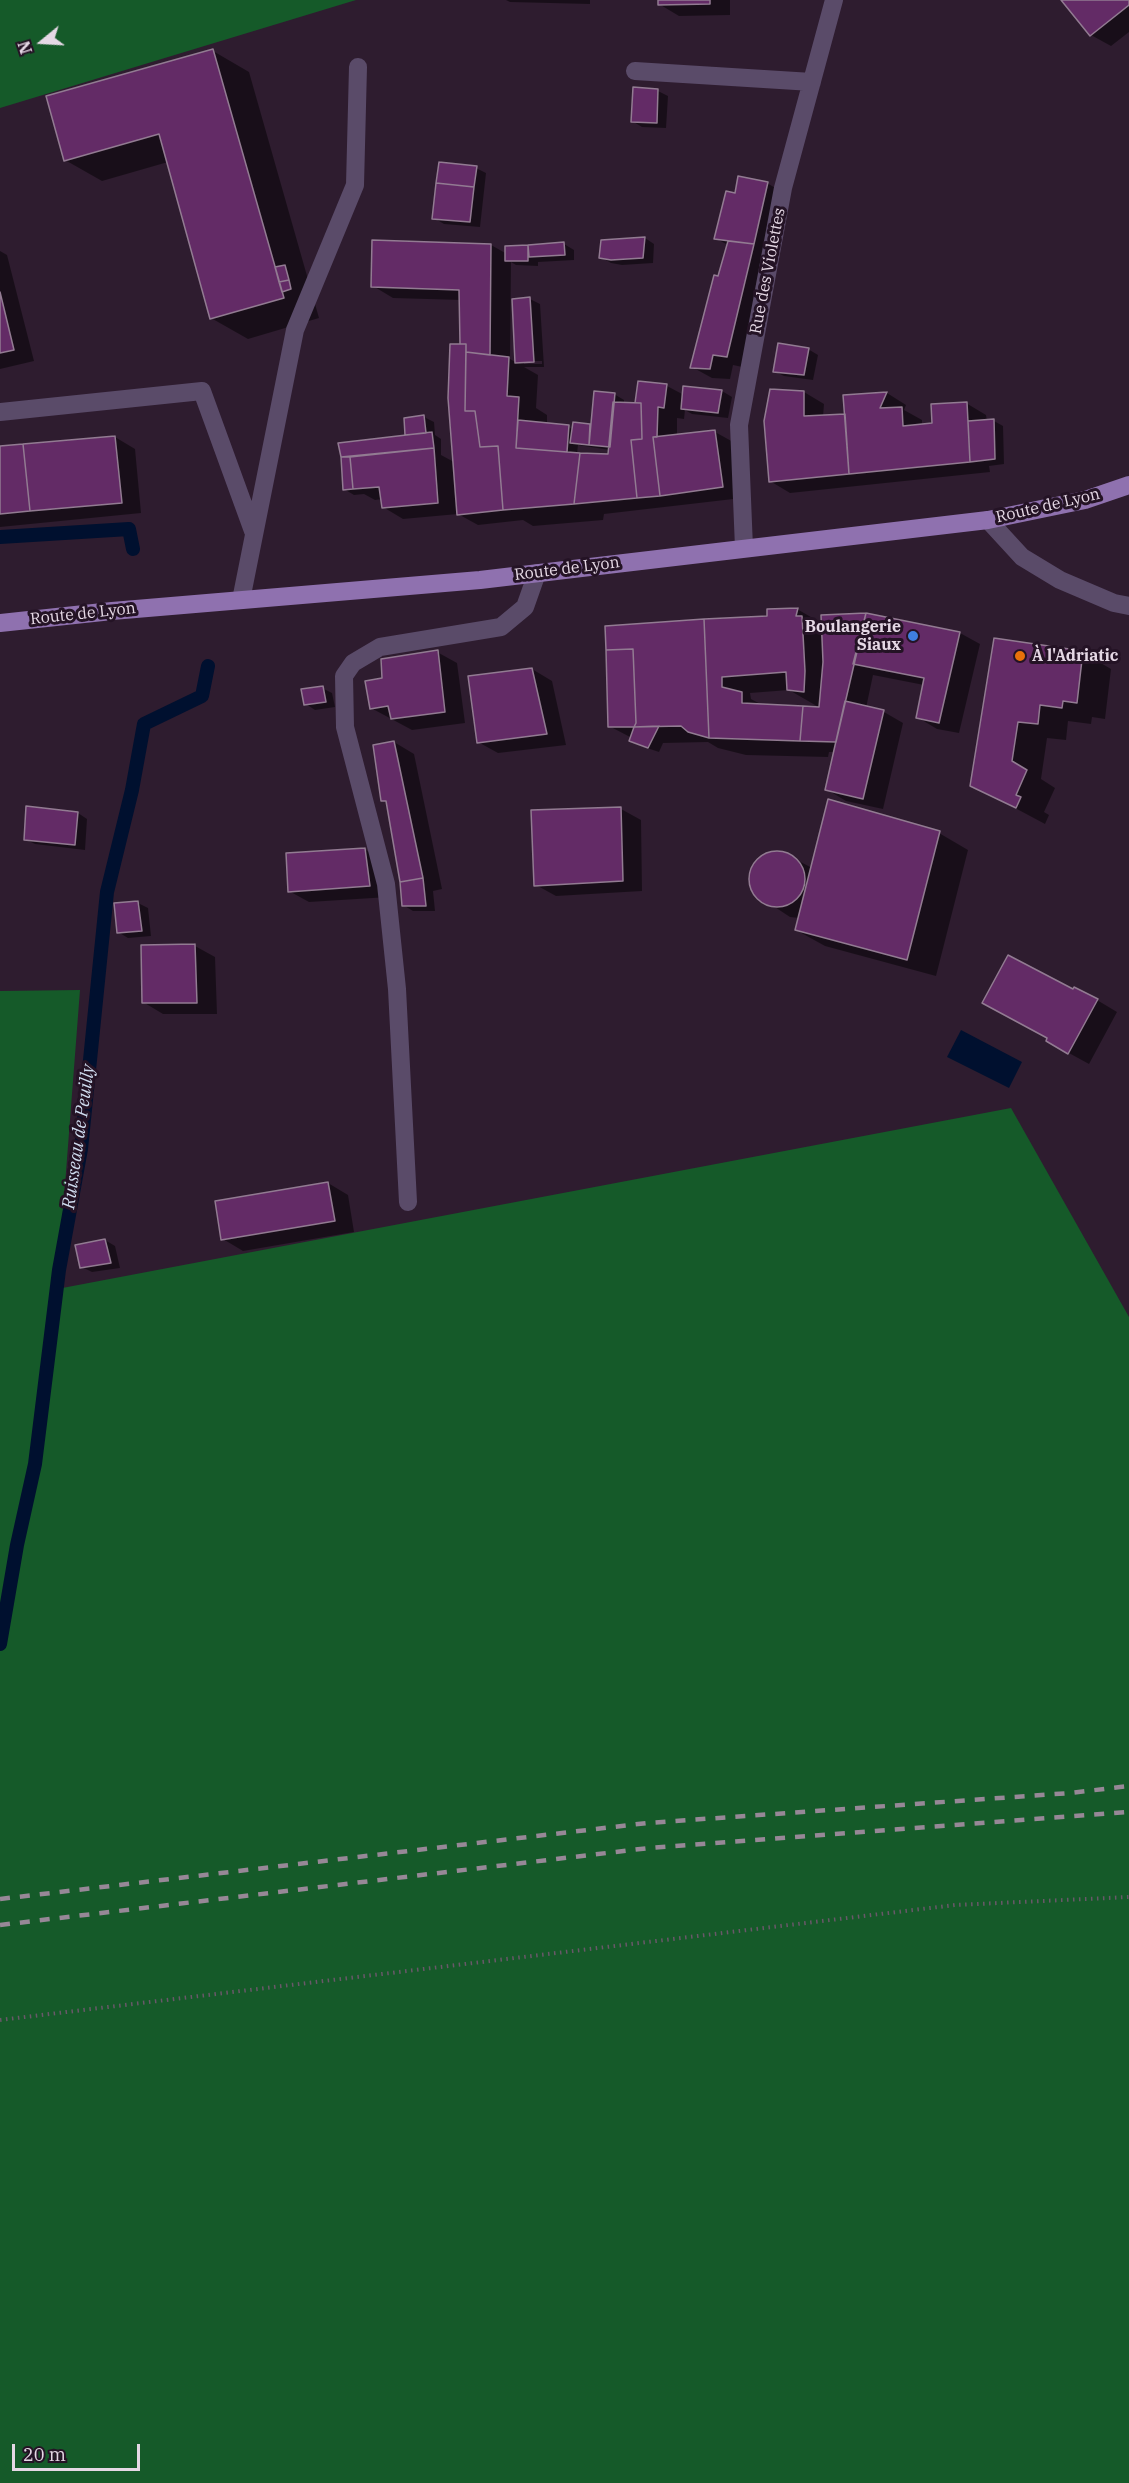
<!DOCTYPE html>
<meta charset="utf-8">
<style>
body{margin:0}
#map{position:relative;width:1129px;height:2483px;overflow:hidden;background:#2e1c2f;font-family:"IBM Plex Serif",serif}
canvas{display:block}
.north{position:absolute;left:12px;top:12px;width:60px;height:60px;-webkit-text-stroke:4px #241325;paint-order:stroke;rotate:252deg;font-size:16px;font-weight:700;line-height:24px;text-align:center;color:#e5d8e5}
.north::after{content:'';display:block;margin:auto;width:21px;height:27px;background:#e5d8e5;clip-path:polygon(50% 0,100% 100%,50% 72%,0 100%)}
.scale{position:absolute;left:12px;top:2444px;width:128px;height:27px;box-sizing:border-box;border:3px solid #e5d8e5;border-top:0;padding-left:8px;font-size:18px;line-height:21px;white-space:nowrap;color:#e5d8e5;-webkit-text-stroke:4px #241325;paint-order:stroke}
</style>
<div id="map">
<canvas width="1129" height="2483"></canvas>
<div class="north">N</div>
<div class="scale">20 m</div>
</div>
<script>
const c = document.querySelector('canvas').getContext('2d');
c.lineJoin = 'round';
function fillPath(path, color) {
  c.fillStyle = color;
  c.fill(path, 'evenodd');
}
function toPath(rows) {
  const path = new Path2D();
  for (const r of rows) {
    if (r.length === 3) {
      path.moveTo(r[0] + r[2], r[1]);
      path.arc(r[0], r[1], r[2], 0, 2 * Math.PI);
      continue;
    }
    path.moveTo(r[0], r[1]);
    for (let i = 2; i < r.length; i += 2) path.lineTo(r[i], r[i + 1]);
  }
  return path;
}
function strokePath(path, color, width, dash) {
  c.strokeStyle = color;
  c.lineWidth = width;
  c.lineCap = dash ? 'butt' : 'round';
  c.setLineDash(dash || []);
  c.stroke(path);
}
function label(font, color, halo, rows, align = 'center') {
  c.font = font + ' "IBM Plex Serif",serif';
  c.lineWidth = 6;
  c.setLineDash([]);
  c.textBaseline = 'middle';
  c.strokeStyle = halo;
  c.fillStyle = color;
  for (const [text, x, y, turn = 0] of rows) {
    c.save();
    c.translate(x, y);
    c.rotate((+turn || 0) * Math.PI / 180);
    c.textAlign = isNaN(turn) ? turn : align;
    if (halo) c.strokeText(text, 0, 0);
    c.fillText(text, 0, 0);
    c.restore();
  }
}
fillPath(toPath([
 [0,0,356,0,0,108],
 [80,990,57,1289,1011,1108,1129,1317,1129,2483,0,2483,0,991]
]), '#155a29');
fillPath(toPath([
 [961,1030,1022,1062,1009,1088,947,1057]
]), '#00102f');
fillPath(toPath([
 [506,0,590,0,590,4,510,2],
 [660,0,730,0,730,15,679,16,659,4],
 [1063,0,1129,0,1129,32,1111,46,1091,35],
 [213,51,249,72,319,318,248,339,211,318,168,162,102,181,65,160],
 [658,91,668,96,666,128,642,127,632,121],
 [476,168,486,173,480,227,444,224,434,218],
 [767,183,787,195,747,368,733,365,730,379,712,378,692,367,728,245,715,238],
 [645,238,654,244,653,263,622,265,611,263,601,257],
 [564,244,574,250,574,260,538,262,538,266,516,265,511,262,510,359,517,363,513,300,530,299,540,304,544,367,524,367,538,375,536,408,547,415,547,425,569,427,573,430,574,424,592,425,614,394,624,400,624,404,637,404,639,383,667,386,684,395,684,388,722,391,732,397,728,418,692,414,685,410,684,419,677,418,677,436,715,432,735,443,742,498,604,514,603,520,533,526,523,520,478,525,458,514,403,519,383,507,382,499,375,500,364,494,354,495,344,489,340,444,406,437,406,419,424,417,434,422,435,435,441,439,441,455,454,462,462,346,461,300,393,298,373,286,491,245,507,254,507,247],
 [524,361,542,361,542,364,524,364],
 [578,445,610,450,610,456,577,454],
 [0,251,7,255,34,361,0,369],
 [808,349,818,355,813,380,784,376,774,371],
 [804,392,824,404,823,417,846,415,845,397,887,393,906,405,904,410,922,420,922,426,933,425,966,403,986,415,987,421,994,421,1003,426,1004,464,989,466,990,472,790,493,770,481],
 [115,437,135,449,141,513,0,527,0,448],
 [797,609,823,624,866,614,960,633,980,644,959,733,937,729,917,717,924,685,873,675,866,708,884,712,903,723,883,809,846,801,826,789,835,752,829,752,828,757,746,755,718,748,708,742,663,743,659,752,641,746,631,741,632,738,609,726,769,618],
 [789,690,822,709,762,705,751,699,750,693],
 [995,639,1082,652,1111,669,1105,719,1092,717,1091,724,1068,721,1066,740,1047,738,1041,779,1055,788,1044,812,1049,815,1045,824,972,785],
 [437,652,457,663,465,723,412,730,371,708,384,679],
 [532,669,552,681,566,745,498,753,478,742],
 [322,688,332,693,335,707,315,710,306,704],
 [394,742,414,754,442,889,433,891,435,911,413,911,403,905,388,804,383,800],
 [621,809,641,820,642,891,556,896,536,885],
 [78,813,87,819,85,850,35,844,25,839],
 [939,833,968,850,936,976,825,946,796,930,799,918,790,917,755,894,750,876,752,868,764,855,782,852,812,868],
 [364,849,384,861,389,897,309,902,289,891],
 [138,903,148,908,151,936,128,938,118,932],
 [195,946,215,957,217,1014,163,1014,143,1002,143,947],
 [1073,991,1097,1000,1117,1012,1089,1064,1047,1041],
 [328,1183,348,1195,354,1232,243,1251,223,1239],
 [105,1240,115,1246,120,1268,92,1272,82,1267]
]), '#0007');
strokePath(toPath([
 [0,537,129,529,133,549],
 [0,1644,17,1545,35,1464,59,1270,81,1149,107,892,132,790,144,724,202,696,208,666]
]), '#00102f', 14);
const building = toPath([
 [658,0,710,0,710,4,658,5,658,0],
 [1061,0,1129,0,1129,5,1090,36,1061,0],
 [213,49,284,298,210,319,159,134,64,161,46,96,213,49],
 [633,87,658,89,657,123,631,122,633,87],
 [439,162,477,166,474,187,436,183,439,162],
 [738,176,768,182,754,244,714,239,726,191,735,193,738,176],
 [436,183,474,187,470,222,432,219,436,183],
 [645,237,643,258,611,260,599,258,601,240,645,237],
 [372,240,491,244,490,355,466,352,466,344,460,344,459,290,371,287,372,240],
 [728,241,754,244,727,357,713,355,710,369,690,368,714,275,718,276,728,241],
 [564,242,565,255,529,257,528,245,564,242],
 [528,245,528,261,505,261,505,246,528,245],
 [285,265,289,280,279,282,275,267,285,265],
 [289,280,291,289,282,292,279,282,289,280],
 [0,292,14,350,0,353,0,292],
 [530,297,534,362,515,363,512,299,530,297],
 [778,343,809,348,804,375,773,372,778,343],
 [450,344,466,344,465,411,475,411,480,447,498,446,503,510,457,515,448,398,450,344],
 [466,352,509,357,507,396,519,397,516,448,580,453,574,504,503,510,498,446,480,447,475,411,465,411,466,352],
 [638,381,667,384,664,408,658,407,657,437,653,437,660,496,637,498,631,440,642,439,641,403,635,403,638,381],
 [683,386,722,390,718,413,681,409,683,386],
 [770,389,804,391,804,416,845,414,849,474,769,482,764,421,770,389],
 [594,391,615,393,610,447,589,445,594,391],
 [887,392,880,408,902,407,903,426,932,423,931,404,967,402,970,462,849,474,843,395,887,392],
 [613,402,641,403,642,439,631,440,637,498,574,504,580,453,608,454,613,402],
 [424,415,426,433,405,435,404,418,424,415],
 [994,419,995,459,970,462,968,421,994,419],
 [518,420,569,425,567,452,516,448,518,420],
 [573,422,590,424,589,445,570,443,573,422],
 [715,430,723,487,660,496,653,437,715,430],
 [432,432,434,448,341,457,338,443,432,432],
 [115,436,122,503,30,511,23,444,115,436],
 [23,444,30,511,0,514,0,446,23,444],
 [434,448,438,503,382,508,379,487,353,489,350,457,434,448],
 [341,457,350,457,353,489,343,490,341,457],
 [798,608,796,616,802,616,805,671,804,692,787,690,786,672,722,677,722,687,742,692,742,703,803,706,800,741,709,738,704,619,767,616,767,609,798,608],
 [866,613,960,632,939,723,916,718,924,678,853,664,866,613],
 [866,613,836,742,800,741,803,706,819,707,823,662,821,615,866,613],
 [704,619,709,738,688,732,681,726,634,727,636,723,633,649,606,650,605,626,704,619],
 [994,638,1083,651,1077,703,1063,701,1062,708,1040,705,1038,724,1018,722,1012,761,1027,770,1016,795,1021,797,1016,808,970,786,994,638],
 [633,649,636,723,634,727,608,727,606,650,633,649],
 [438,650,445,712,391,719,388,706,370,709,365,681,382,678,381,659,438,650],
 [532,668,547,734,477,743,468,676,532,668],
 [323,686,326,702,304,705,301,689,323,686],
 [845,701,884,710,863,799,825,790,845,701],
 [659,726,648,748,629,741,634,727,659,726],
 [394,741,423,878,400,882,386,801,381,801,373,745,394,741],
 [828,799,940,831,907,960,795,930,828,799],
 [26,806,78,812,75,845,24,840,26,806],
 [621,807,623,881,534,886,531,810,621,807],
 [365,848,370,886,288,892,286,853,365,848],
 [777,879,28],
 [423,878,426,906,402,906,400,882,423,878],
 [138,901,142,931,117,933,114,903,138,901],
 [195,944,197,1003,142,1003,141,945,195,944],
 [1008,955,1073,989,1074,987,1098,999,1068,1054,1046,1041,1047,1038,982,1003,1008,955],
 [328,1182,335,1221,221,1240,215,1201,328,1182],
 [105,1239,111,1263,80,1268,75,1245,105,1239]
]);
fillPath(building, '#632b66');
strokePath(building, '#927b92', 1.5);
strokePath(toPath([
 [0,2020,955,1905,1129,1897]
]), '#695869', 4, [1.5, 4.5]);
strokePath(toPath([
 [635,71,812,82],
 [0,412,202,391,253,531],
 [988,520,1022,557,1060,580,1114,603,1129,606],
 [744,548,739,425,783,188,834,0],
 [241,600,295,330,355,185,358,67],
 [408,1202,397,989,386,884,345,727,344,676,353,663,380,647,501,627,525,607,537,573]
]), '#5a4b69', 18);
strokePath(toPath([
 [0,623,112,611,480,580,988,520,1085,500,1129,485]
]), '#8f71af', 18);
strokePath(toPath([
 [0,1899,647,1823,1070,1793,1129,1786],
 [0,1925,649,1848,1129,1812]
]), '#978897', 4.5, [10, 10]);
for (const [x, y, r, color] of [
 [913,636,6,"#3f7fe0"],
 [1020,656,6,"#e8710a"]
]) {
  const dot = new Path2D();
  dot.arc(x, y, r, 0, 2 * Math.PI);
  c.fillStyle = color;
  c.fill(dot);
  strokePath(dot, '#241325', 2);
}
label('16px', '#e5d8e5', '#241325', [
 ["Rue des Violettes",768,271,-79],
 ["Route de Lyon",1048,506,-13],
 ["Route de Lyon",567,569,-7],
 ["Route de Lyon",83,614,-6]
]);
label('bold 16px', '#e5d8e5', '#241325', [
 ["Boulangerie",901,627],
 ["Siaux",901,645],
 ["À l'Adriatic",1032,656,"left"]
], 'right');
label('italic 18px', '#cfdcef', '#241325', [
 ["Ruisseau de Peuilly",79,1137,-82]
]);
</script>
